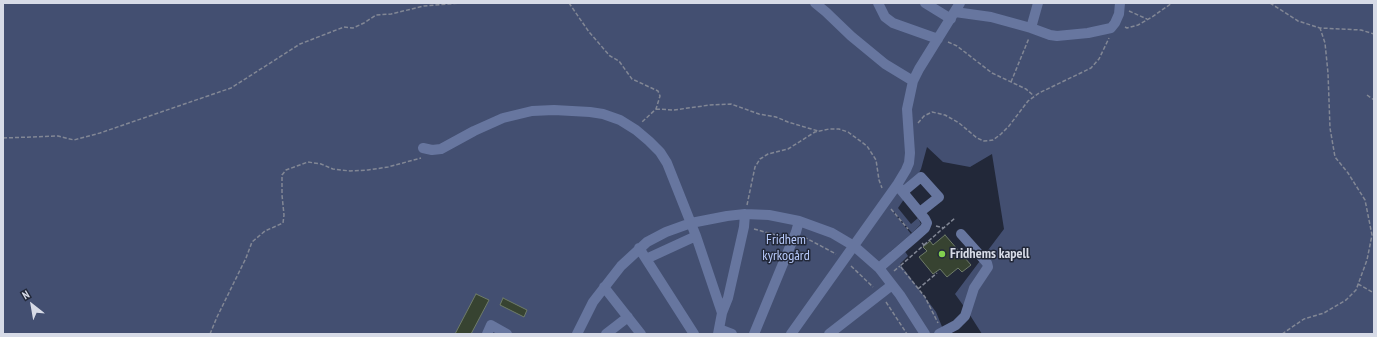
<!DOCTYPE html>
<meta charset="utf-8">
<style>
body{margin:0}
#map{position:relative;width:1377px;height:337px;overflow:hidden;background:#222839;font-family:"PT Sans Narrow",sans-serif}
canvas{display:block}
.frame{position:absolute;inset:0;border:4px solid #d7dbe7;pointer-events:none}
.north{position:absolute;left:12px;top:285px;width:40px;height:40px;-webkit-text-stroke:3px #222839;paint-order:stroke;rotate:329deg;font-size:11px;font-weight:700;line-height:16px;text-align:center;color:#d7dbe7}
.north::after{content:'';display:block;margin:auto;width:14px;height:18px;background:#d7dbe7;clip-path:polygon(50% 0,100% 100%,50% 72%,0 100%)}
</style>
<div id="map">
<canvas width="1377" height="337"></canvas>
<div class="frame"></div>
<div class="north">N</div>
</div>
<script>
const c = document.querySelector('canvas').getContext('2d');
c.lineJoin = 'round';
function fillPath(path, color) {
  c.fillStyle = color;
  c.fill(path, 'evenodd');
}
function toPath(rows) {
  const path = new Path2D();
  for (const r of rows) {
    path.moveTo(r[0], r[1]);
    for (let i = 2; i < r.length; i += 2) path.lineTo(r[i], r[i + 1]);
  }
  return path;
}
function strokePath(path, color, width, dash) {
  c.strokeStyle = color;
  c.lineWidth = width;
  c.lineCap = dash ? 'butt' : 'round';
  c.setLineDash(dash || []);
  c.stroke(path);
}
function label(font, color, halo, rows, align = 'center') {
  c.font = font + ' "PT Sans Narrow",sans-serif';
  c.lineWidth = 3;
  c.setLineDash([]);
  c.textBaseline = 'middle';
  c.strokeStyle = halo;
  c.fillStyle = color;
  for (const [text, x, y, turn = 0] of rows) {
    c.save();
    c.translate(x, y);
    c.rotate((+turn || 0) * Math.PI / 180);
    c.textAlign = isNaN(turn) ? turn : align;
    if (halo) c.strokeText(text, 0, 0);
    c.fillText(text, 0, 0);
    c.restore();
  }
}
fillPath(toPath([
 [3,3,1374,3,1374,334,982,334,968,312,955,294,1004,229,992,154,970,167,943,162,927,147,921,169,909,192,898,208,911,224,918,218,921,224,912,233,894,212,894,213,911,234,890,252,904,250,908,256,900,264,936,312,945,334,3,334]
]), '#434f71');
const building = toPath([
 [945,235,971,265,962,272,958,268,947,277,940,269,933,274,919,257,927,251,923,247,930,241,933,245,945,235],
 [476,294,489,300,471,334,455,334,476,294],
 [503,298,527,310,524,317,500,305,503,298]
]);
fillPath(building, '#374331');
strokePath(building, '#6e7b68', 1);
strokePath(toPath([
 [569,3,589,32,610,56,619,61,632,79,658,91,660,96,656,109,642,122],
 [1270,3,1298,21,1320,28,1361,30,1374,34],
 [1129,11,1147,19],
 [1125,27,1127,28,1138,25,1152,17,1172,3],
 [948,42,957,46,992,73,1026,89,1034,96],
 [1011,82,1029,38],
 [1367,95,1374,100],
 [656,109,674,110,710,105,731,104,759,114,776,117,788,122,818,131],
 [918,123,924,116,932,112,945,115,959,123,977,138,984,141,993,140,1001,134,1009,126,1028,101,1039,93,1091,68,1099,59,1109,38],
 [3,138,58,136,74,140,100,133,231,88,300,44,344,27,353,28,364,23,376,15,391,14,424,6,459,3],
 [747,205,755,167,760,159,768,154,788,149,815,132,829,129,839,129,848,132,867,146,876,160,879,180,882,188],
 [891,209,908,229],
 [936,226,944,228],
 [754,229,783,237],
 [804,237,836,254],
 [922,243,924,245,900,266,925,297,938,323],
 [924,245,955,218],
 [851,266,873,287],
 [894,271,900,266],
 [1358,284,1374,293],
 [918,289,937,273],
 [886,302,907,334],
 [210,334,217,317,246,258,252,242,265,231,283,223,284,215,282,195,282,175,286,170,308,162,321,164,333,169,350,171,368,170,388,167,421,158],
 [1282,334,1304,319,1324,313,1346,300,1356,290,1367,260,1372,235,1365,200,1348,173,1335,157,1330,128,1328,73,1325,43,1320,28]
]), '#828795', 1.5, [4, 2]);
strokePath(toPath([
 [815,3,826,12,851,36,885,64,913,81],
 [878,3,885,17,893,23,938,39],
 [925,3,951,19],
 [1038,3,1031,28,1050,35,1057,36,1088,33,1111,28,1115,23,1119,14,1120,3],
 [955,12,991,17,1031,28],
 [423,148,432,150,441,149,474,131,503,118,532,111,554,110,590,112,603,114,620,120,636,130,649,141,660,152,667,163,696,236,722,313],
 [903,192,921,177,939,197,920,212],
 [639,248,694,334],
 [646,259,696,236],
 [879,268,915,237,925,228,927,223,925,219,897,185],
 [604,287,641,334],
 [719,329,732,334],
 [487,334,491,325,507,334],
 [577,334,593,302,621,266,647,242,666,232,691,223,727,216,745,214,769,215,799,221,832,233,854,246,879,268,900,295,925,334],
 [606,334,628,317],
 [718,334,722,313,728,298,744,227,745,214],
 [754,334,796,232,799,221],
 [791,334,897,185,906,170,909,163,910,153,907,109,913,81,919,69,960,3],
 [829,334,892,285],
 [939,334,956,325,965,316,974,288,988,267,987,263,961,234]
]), '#67769f', 10);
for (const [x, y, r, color] of [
 [942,254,4,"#82d04f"]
]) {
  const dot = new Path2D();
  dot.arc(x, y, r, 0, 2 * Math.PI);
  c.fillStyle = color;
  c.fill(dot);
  strokePath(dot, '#222839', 1.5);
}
label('14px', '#b8cafb', '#222839', [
 ["Fridhem",786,240],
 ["kyrkogård",786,256]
]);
label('bold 14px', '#d7dbe7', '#222839', [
 ["Fridhems kapell",950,254]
], 'left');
</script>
